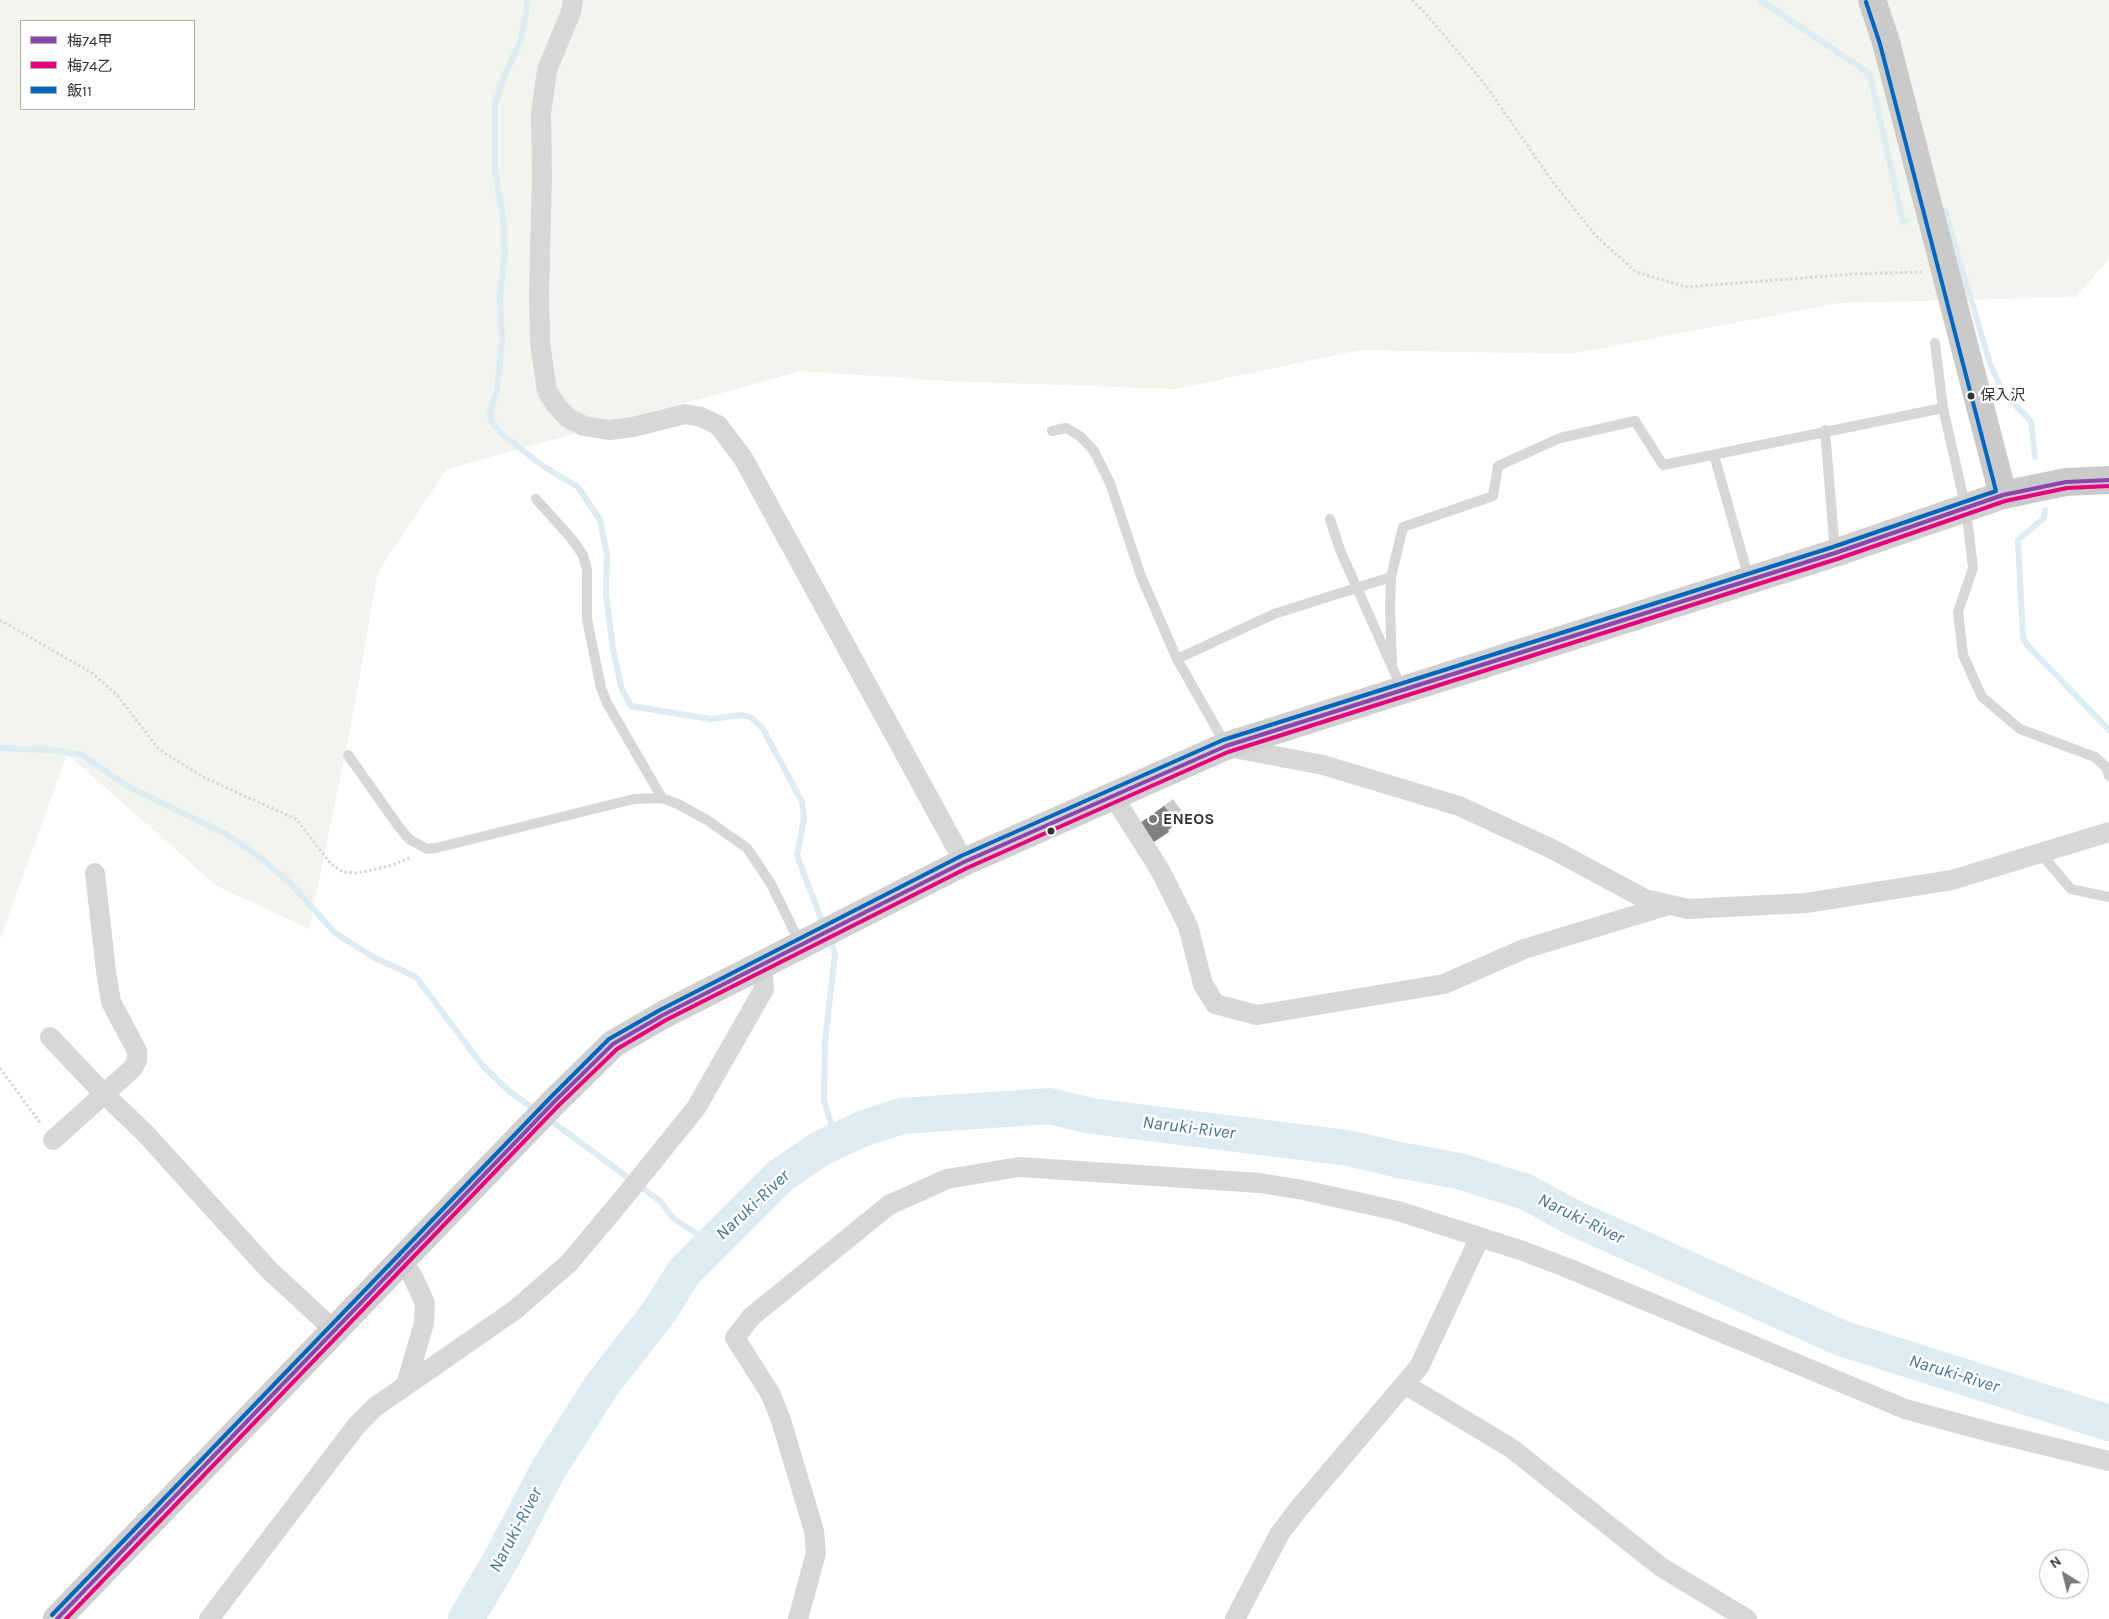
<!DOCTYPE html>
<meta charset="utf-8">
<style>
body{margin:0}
#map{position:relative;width:2109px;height:1619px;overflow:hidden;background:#fff;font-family:Karla,"Noto Sans JP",sans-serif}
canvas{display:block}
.legend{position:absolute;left:20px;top:20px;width:175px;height:90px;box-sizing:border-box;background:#fff;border:1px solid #adadad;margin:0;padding:6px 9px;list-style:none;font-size:15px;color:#333}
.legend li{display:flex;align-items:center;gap:10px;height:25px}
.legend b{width:25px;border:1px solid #adadad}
.north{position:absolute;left:2039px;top:1549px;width:50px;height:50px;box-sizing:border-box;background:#fff;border:1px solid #adadad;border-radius:50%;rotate:324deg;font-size:14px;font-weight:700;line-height:20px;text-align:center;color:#333}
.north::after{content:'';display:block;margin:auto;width:18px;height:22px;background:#7a7a7a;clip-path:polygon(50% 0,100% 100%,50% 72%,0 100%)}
</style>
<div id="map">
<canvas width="2109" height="1619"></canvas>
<ul class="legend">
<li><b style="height:6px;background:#8e44ad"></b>梅74甲</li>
<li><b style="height:6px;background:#e5007d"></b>梅74乙</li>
<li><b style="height:6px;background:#0065bd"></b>飯11</li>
</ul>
<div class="north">N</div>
</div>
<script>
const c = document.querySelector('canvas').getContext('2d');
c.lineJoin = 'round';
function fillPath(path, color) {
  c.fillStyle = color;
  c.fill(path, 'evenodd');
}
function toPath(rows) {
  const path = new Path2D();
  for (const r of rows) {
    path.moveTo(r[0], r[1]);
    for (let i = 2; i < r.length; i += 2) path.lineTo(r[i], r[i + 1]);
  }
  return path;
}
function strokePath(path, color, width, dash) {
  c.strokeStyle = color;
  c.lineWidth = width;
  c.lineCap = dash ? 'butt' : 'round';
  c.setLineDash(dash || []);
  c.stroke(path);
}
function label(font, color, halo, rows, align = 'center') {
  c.font = font + ' Karla,"Noto Sans JP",sans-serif';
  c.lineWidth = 5;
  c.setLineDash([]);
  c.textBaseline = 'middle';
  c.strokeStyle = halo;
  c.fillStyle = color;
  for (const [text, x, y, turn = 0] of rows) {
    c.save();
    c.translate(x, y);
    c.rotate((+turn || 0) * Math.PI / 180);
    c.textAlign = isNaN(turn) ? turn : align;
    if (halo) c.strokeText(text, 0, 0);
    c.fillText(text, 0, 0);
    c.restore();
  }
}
fillPath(toPath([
 [0,0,2109,0,2109,259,2076,297,1839,303,1570,354,1360,350,1176,389,948,381,801,371,447,469,378,572,351,725,309,929,217,886,67,754,0,939],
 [21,21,194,21,194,109,21,109]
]), '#f1f5ed');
fillPath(toPath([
 [1173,799,1184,814,1168,831,1142,823]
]), '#0003');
strokePath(toPath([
 [528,0,521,40,505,74,495,104,495,171,503,217,505,255,500,295,502,342,497,391,490,413,492,422,503,435,543,466,578,487,600,520,607,555,606,593,613,649,622,690,631,706,710,719,742,715,752,718,763,729,802,802,804,818,797,856,824,926],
 [1760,0,1870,74,1903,222,1906,221],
 [1941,212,1945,211,1990,364,2004,394,2031,421,2035,457],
 [2045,510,2044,518,2018,540,2023,638,2028,646,2109,730],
 [0,748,50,750,82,755,129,787,226,834,261,858,291,884,335,933,373,957,416,977,482,1065,510,1092,537,1111],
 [829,937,835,954,825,1042,824,1100,836,1141],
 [547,1118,660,1201,674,1219,713,1244]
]), '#ddebf3', 6);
strokePath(toPath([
 [466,1619,503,1556,549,1468,602,1385,659,1312,684,1272,780,1176,821,1148,864,1128,902,1116,1050,1106,1091,1116,1348,1148,1399,1160,1459,1171,1526,1192,1574,1218,1841,1338,2109,1423]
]), '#ddebf3', 36);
fillPath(toPath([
 [1164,806,1177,823,1168,830,1169,832,1154,842,1140,823]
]), '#818181');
strokePath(toPath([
 [1412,0,1428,16,1484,83,1553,182,1596,236,1636,272,1687,287,1853,274,1922,272],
 [0,620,92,673,118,696,157,747,166,754,205,778,296,819,331,864,343,872,358,873,389,866,412,857],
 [0,1068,41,1124]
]), '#d6d6d6', 3, [2.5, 2.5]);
strokePath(toPath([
 [1935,343,1943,408],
 [1825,430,1835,552],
 [1052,431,1066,428,1080,436,1094,451,1110,483,1141,576,1177,659,1226,745],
 [1714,455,1749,579],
 [536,499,571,538,583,555,587,570,587,619,601,688,607,703,662,798],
 [1330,519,1340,550,1402,689],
 [1177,659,1274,614,1391,577],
 [1392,664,1390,608,1391,577,1403,527,1493,496,1498,466,1560,438,1635,421,1663,465,1943,408,1966,509,1973,568,1958,612,1963,655,1982,697,2020,729,2095,757,2107,768,2109,776],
 [348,755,399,827,409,839,427,849,436,848,634,799,662,798,678,804,707,820,747,848,771,884,800,943],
 [2040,853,2071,889,2109,897]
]), '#d7d7d7', 10);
strokePath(toPath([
 [573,0,571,12,547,70,541,114,542,176,539,294,540,343,547,391,556,405,568,418,584,426,609,430,633,427,685,414,701,417,718,425,743,458,964,862],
 [1228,747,1323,765,1459,806,1552,849,1645,899,1688,909,1806,903,1952,880,2109,832],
 [1113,796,1160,870,1188,926,1203,984,1215,1004,1257,1015,1444,984,1524,949,1669,905],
 [50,1037,104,1094,145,1133,269,1270,335,1331],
 [53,1140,133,1068,137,1060,137,1051,111,1002,106,971,95,873],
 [402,1261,413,1277,425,1303,424,1323,406,1385],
 [1406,1385,1511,1448,1661,1567,1747,1619],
 [209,1619,357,1425,375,1407,515,1310,569,1263,621,1201,696,1108,764,989,762,965],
 [798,1619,816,1553,814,1531,781,1420,770,1393,735,1338,751,1317,889,1205,947,1179,1019,1167,1260,1183,1303,1190,1398,1211,1523,1251,1565,1267,1905,1409,1990,1432,2109,1461],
 [1235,1619,1280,1533,1300,1507,1419,1367,1480,1237]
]), '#d7d7d7', 20);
strokePath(toPath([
 [57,1619,554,1102,613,1044,663,1015,964,862,1226,746,1835,553,2003,495]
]), '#d0d0d0', 28);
strokePath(toPath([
 [1872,0,1886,42,2003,495,2066,482,2109,480]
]), '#cacaca', 28);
strokePath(toPath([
 [57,1619,554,1102,613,1044,663,1015,964,862,1226,746,1835,553,2003,495,2066,482,2109,480]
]), '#8e44ad', 4);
strokePath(toPath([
 [66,1619,558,1106,617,1049,666,1020,967,868,1228,752,1837,559,2005,501,2067,488,2109,486]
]), '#e5007d', 4);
strokePath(toPath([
 [52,1615,550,1098,609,1039,660,1010,961,856,1223,740,1833,547,1996,491,1880,44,1866,2]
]), '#0065bd', 4);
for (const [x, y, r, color] of [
 [1971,396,4.5,"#333"],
 [1153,819,5,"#7a7a7a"],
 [1051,831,4.5,"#333"]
]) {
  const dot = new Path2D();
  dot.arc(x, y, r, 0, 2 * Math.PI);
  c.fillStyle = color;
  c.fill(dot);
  strokePath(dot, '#fff', 2);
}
label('15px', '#333', '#fff', [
 ["保入沢",1980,396]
], 'left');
label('bold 16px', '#333', '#fff', [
 ["ENEOS",1163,819]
], 'left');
label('italic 18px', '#3f7597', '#fff', [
 ["Naruki-River",1189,1128,7],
 ["Naruki-River",753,1205,-43],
 ["Naruki-River",1581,1219,26],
 ["Naruki-River",1954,1374,17],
 ["Naruki-River",516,1530,-62]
]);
</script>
